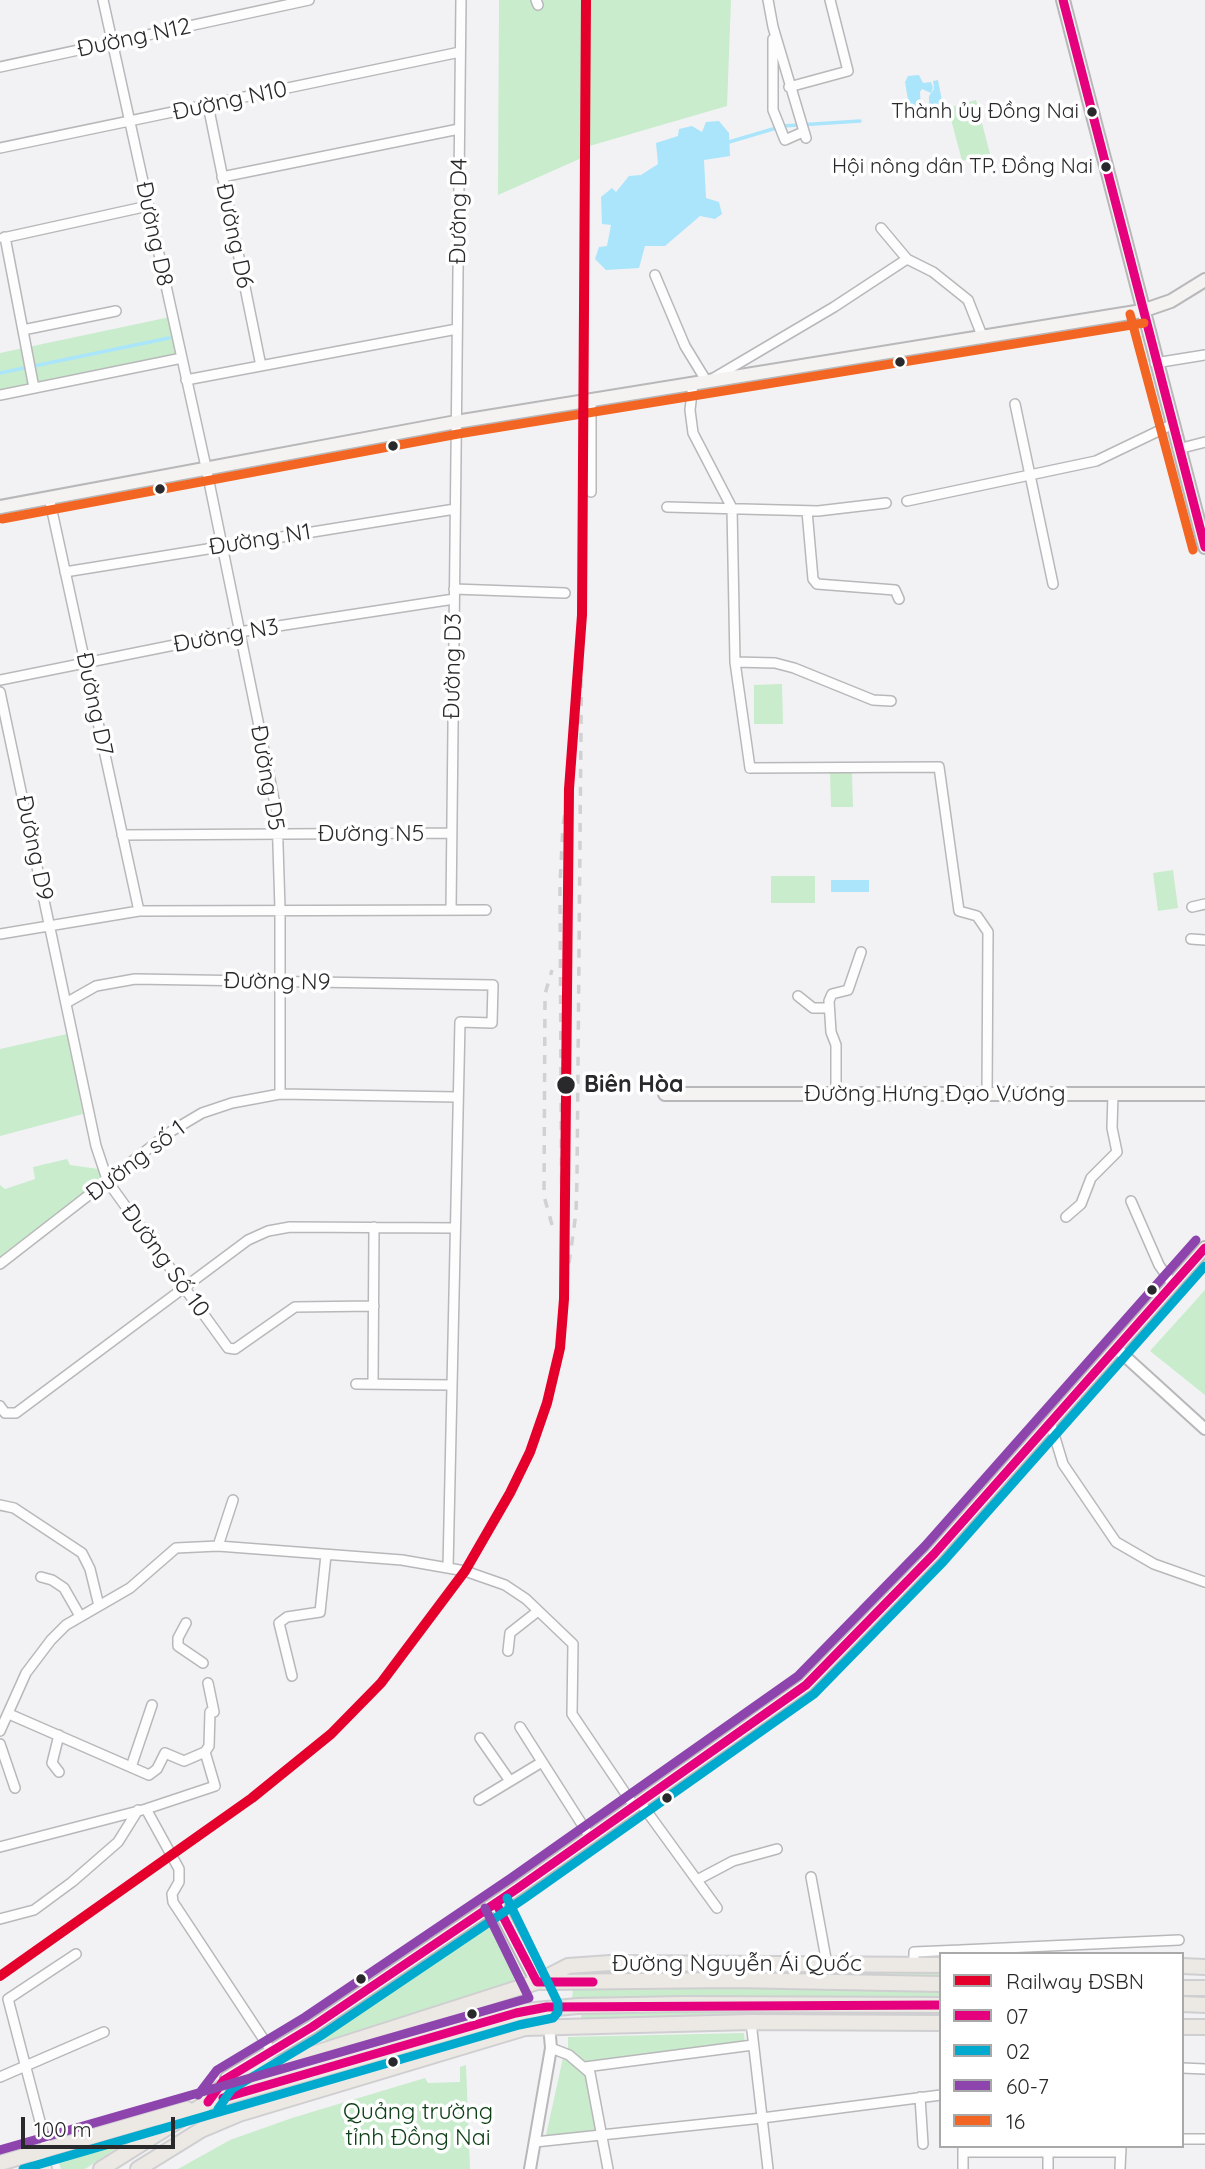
<!DOCTYPE html>
<meta charset="utf-8">
<style>
body{margin:0}
#map{position:relative;width:1205px;height:2169px;overflow:hidden;background:#f2f2f5;font-family:Quicksand,sans-serif}
canvas{display:block}
.legend{position:absolute;left:939px;top:1952px;width:245px;height:196px;box-sizing:border-box;background:#fff;border:2px solid #a9a9aa;margin:0;padding:9px 12px;list-style:none;font-size:21px;color:#29292b}
.legend li{display:flex;align-items:center;gap:14px;height:35px}
.legend b{width:35px;border:2px solid #a9a9aa}
.scale{position:absolute;left:21px;top:2117px;width:154px;height:32px;box-sizing:border-box;border:4px solid #29292b;border-top:0;padding-left:9px;font-size:21px;line-height:24px;white-space:nowrap;color:#29292b;-webkit-text-stroke:5px #fff;paint-order:stroke}
</style>
<div id="map">
<canvas width="1205" height="2169"></canvas>
<ul class="legend">
<li><b style="height:9px;background:#e4002b"></b>Railway ĐSBN</li>
<li><b style="height:9px;background:#e5007d"></b>07</li>
<li><b style="height:9px;background:#00a9ce"></b>02</li>
<li><b style="height:9px;background:#8e44ad"></b>60-7</li>
<li><b style="height:9px;background:#f26522"></b>16</li>
</ul>
<div class="scale">100 m</div>
</div>
<script>
const c = document.querySelector('canvas').getContext('2d');
c.lineJoin = 'round';
function fillPath(path, color) {
  c.fillStyle = color;
  c.fill(path, 'evenodd');
}
function toPath(rows) {
  const path = new Path2D();
  for (const r of rows) {
    path.moveTo(r[0], r[1]);
    for (let i = 2; i < r.length; i += 2) path.lineTo(r[i], r[i + 1]);
  }
  return path;
}
function strokePath(path, color, width, dash) {
  c.strokeStyle = color;
  c.lineWidth = width;
  c.lineCap = dash ? 'butt' : 'round';
  c.setLineDash(dash || []);
  c.stroke(path);
}
function label(font, color, halo, rows, align = 'center') {
  c.font = font + ' Quicksand,sans-serif';
  c.lineWidth = 7;
  c.setLineDash([]);
  c.textBaseline = 'middle';
  c.strokeStyle = halo;
  c.fillStyle = color;
  for (const [text, x, y, turn = 0] of rows) {
    c.save();
    c.translate(x, y);
    c.rotate((+turn || 0) * Math.PI / 180);
    c.textAlign = isNaN(turn) ? turn : align;
    if (halo) c.strokeText(text, 0, 0);
    c.fillText(text, 0, 0);
    c.restore();
  }
}
fillPath(toPath([
 [499,0,585,0,584,157,498,195],
 [587,0,731,0,727,106,586,147],
 [976,100,990,154,962,161,948,108],
 [170,317,179,355,0,395,0,353],
 [782,684,783,724,754,724,754,685],
 [830,772,852,772,853,807,831,807],
 [1173,870,1178,908,1158,911,1153,873],
 [771,876,815,876,815,903,771,903],
 [67,1034,83,1114,0,1136,0,1049],
 [67,1159,70,1165,98,1169,103,1181,0,1259,0,1185,5,1189,35,1179,33,1167],
 [1205,1290,1205,1395,1150,1351],
 [484,1921,498,1926,517,1964,516,1977,512,1983,331,2042,324,2040,322,2035,327,2027],
 [611,1969,941,1971,941,1978,584,1976,584,1970],
 [736,1986,941,1990,941,1998,572,2000,573,1988],
 [718,2009,941,2010,941,2018,581,2019,581,2011],
 [744,2033,745,2043,586,2062,568,2050,568,2037],
 [563,2058,588,2076,598,2131,546,2135],
 [466,2065,470,2169,178,2169,230,2140,292,2118,425,2078,428,2083,460,2082,460,2067],
 [141,2132,85,2169,61,2169,57,2158]
]), '#c8eccc');
fillPath(toPath([
 [919,75,923,83,931,82,933,88,931,93,922,89,920,92,921,107,929,106,929,96,934,89,933,81,938,80,943,106,915,120,911,118,905,82,908,76],
 [719,121,729,133,730,156,704,160,706,198,719,202,722,214,715,219,700,216,665,246,645,246,639,268,606,270,595,259,599,247,607,246,611,225,602,224,601,197,612,188,616,192,629,176,641,175,658,164,656,143,678,136,679,129,692,126,702,132,706,122],
 [831,880,869,880,869,892,831,892]
]), '#aae5fb');
strokePath(toPath([
 [729,142,783,126,860,121],
 [0,373,169,338]
]), '#aae5fb', 3.5);
const minor = toPath([
 [103,0,206,467,277,814,280,909,280,1094],
 [536,0,538,5],
 [768,0,773,27,806,138],
 [773,39,773,110,785,140,803,132],
 [0,67,309,0],
 [789,87,848,71,830,0],
 [208,105,261,366],
 [0,148,460,52],
 [222,177,459,129],
 [881,228,907,259,933,272,968,300,983,338],
 [5,237,34,388],
 [3,238,148,206],
 [655,275,685,346,707,382,834,307,907,259],
 [23,330,116,311],
 [1155,363,1205,355],
 [186,380,457,329],
 [693,384,690,410,693,433,732,508,735,662,750,768,939,767,959,911,977,916,988,932,987,1094],
 [0,395,182,358],
 [591,401,591,492],
 [1015,404,1053,584],
 [1178,449,1205,442],
 [49,497,139,911],
 [907,501,1096,461,1171,425],
 [667,507,818,511,886,503],
 [807,511,813,579,817,584,895,590,899,599],
 [65,572,455,509],
 [454,589,565,593],
 [735,662,775,663,794,668,873,700,891,701],
 [0,680,239,632,454,599],
 [0,692,96,1146,108,1182,228,1348,235,1349,295,1307,374,1306],
 [122,835,451,833],
 [1192,907,1205,904],
 [451,910,461,0],
 [0,934,139,911,486,910],
 [1191,939,1205,940],
 [798,996,813,1008,829,1008],
 [66,1003,96,986,135,979,493,985,492,1023,460,1022,448,1568],
 [836,1094,836,1045,831,1032,829,1001,832,994,848,990,861,952],
 [1131,1201,1159,1265,1173,1285],
 [1066,1217,1081,1204,1091,1178,1117,1152,1112,1128,1113,1094],
 [0,1264,170,1132,202,1113,232,1103,280,1094,457,1097],
 [356,1384,451,1385],
 [373,1384,374,1227],
 [0,1406,5,1413,16,1413,248,1240,268,1231,290,1227,454,1228],
 [1050,1421,1063,1464,1116,1542,1154,1564,1205,1582],
 [0,1505,14,1508,82,1553,90,1569,99,1606],
 [218,1546,233,1500],
 [41,1577,52,1580,64,1588,80,1616],
 [186,1623,178,1638,178,1646,203,1663],
 [508,1651,510,1633,538,1611],
 [292,1676,279,1623,287,1617,320,1612,326,1555],
 [208,1683,214,1712],
 [520,1727,590,1837],
 [0,1731,26,1673,51,1640,66,1625,130,1588,176,1548,218,1546,402,1560,465,1571,505,1585,526,1599,573,1644,572,1714,634,1806],
 [480,1738,510,1781],
 [0,1744,15,1788],
 [205,1752,209,1746,210,1712],
 [131,1767,152,1705],
 [59,1772,52,1763,59,1735],
 [479,1800,542,1762],
 [640,1802,717,1908],
 [146,1809,179,1869,179,1882,172,1894,173,1902,272,2052],
 [0,1847,146,1809,215,1786,205,1752,184,1761,165,1753,157,1769,149,1775,9,1714],
 [811,1877,827,1964],
 [697,1880,733,1861,777,1849],
 [0,1919,34,1910,72,1882,118,1842,138,1810],
 [961,1954,961,1950,1179,1940],
 [914,1965,914,1952,961,1950],
 [751,2022,768,2169],
 [551,2048,569,2055,590,2073,608,2169],
 [585,2067,753,2045],
 [1182,2068,1205,2069],
 [0,2077,104,2032],
 [920,2097,923,2144],
 [1182,2139,1205,2139],
 [535,2142,762,2118,941,2095],
 [1048,2146,1048,2169],
 [48,2152,8,1999,76,1954],
 [963,2152,1121,2152],
 [963,2169,963,2146],
 [1120,2169,1121,2146]
]);
const tertiary = toPath([
 [1117,1349,1205,1429],
 [530,2169,551,2048,549,2025]
]);
const secondary = toPath([
 [1063,0,1205,547],
 [0,507,456,422,1142,311,1171,301,1205,280],
 [665,1094,1205,1094],
 [496,1903,537,1982],
 [227,2078,312,2027,518,1888,806,1685,934,1554,1205,1248]
]);
const primary = toPath([
 [1182,1966,1205,1967],
 [542,1982,733,1980,941,1984],
 [1182,1988,1205,1988],
 [1182,2004,1205,2005],
 [1182,2027,1205,2027],
 [208,2102,212,2093,244,2076,537,1982,568,1966,610,1963,941,1965],
 [36,2155,44,2169],
 [0,2163,187,2109],
 [101,2169,208,2102,525,2011,578,2006,682,2004,941,2005],
 [138,2169,201,2130,239,2114,525,2028,751,2022,941,2023]
]);
strokePath(minor, '#b8b8ba', 12);
strokePath(tertiary, '#b8b8ba', 14);
strokePath(secondary, '#b8b8ba', 16);
strokePath(primary, '#cfcfd1', 18);
strokePath(minor, '#fdfdfe', 9);
strokePath(tertiary, '#fdfdfe', 10);
strokePath(secondary, '#f5f3f1', 12);
strokePath(primary, '#ece8e4', 14);
strokePath(toPath([
 [552,1225,544,1196,545,994,552,970],
 [562,1274,560,885,563,825,569,789],
 [564,1299,576,1213,577,1179,582,615]
]), '#d1d1d2', 3.5, [9, 9]);
strokePath(toPath([
 [1063,0,1205,547],
 [496,1903,537,1982,593,1982],
 [223,2098,516,2013,547,2007,941,2005],
 [208,2102,224,2080,312,2027,518,1888,806,1685,934,1554,1205,1248]
]), '#e5007d', 9);
strokePath(toPath([
 [218,2109,232,2089,319,2037,525,1898,814,1694,943,1562,1205,1266],
 [23,2169,519,2025,553,2018,558,2012,558,2003,507,1898]
]), '#00a9ce', 9);
strokePath(toPath([
 [198,2095,217,2070,305,2017,511,1878,798,1676,925,1546,1196,1240],
 [0,2150,529,1998,485,1908]
]), '#8e44ad', 9);
strokePath(toPath([
 [1130,314,1193,550],
 [2,519,458,434,1144,323]
]), '#f26522', 9);
strokePath(toPath([
 [0,1976,252,1798,331,1734,381,1683,465,1571,510,1493,530,1452,547,1403,560,1348,564,1299,569,789,582,615,586,0]
]), '#e4002b', 10);
for (const [x, y, r, color] of [
 [1092,112,6,"#29292b"],
 [1106,167,6,"#29292b"],
 [900,362,6,"#29292b"],
 [393,446,6,"#29292b"],
 [160,489,6,"#29292b"],
 [566,1085,10,"#29292b"],
 [1152,1290,6,"#29292b"],
 [667,1798,6,"#29292b"],
 [361,1979,6,"#29292b"],
 [472,2014,6,"#29292b"],
 [393,2062,6,"#29292b"]
]) {
  const dot = new Path2D();
  dot.arc(x, y, r, 0, 2 * Math.PI);
  c.fillStyle = color;
  c.fill(dot);
  strokePath(dot, '#fff', 2.5);
}
label('21px', '#29292b', '#fff', [
 ["Thành ủy Đồng Nai",1079,112],
 ["Hội nông dân TP. Đồng Nai",1093,167]
], 'right');
label('23px', '#29292b', '#fff', [
 ["Đường N12",134,38,-12],
 ["Đường N10",230,101,-12],
 ["Đường D4",459,211,-89],
 ["Đường D8",154,234,78],
 ["Đường D6",234,236,78],
 ["Đường N1",260,540,-9],
 ["Đường N3",226,636,-10],
 ["Đường D3",453,666,-89],
 ["Đường D7",94,704,78],
 ["Đường D5",267,778,80],
 ["Đường N5",371,834],
 ["Đường D9",34,848,78],
 ["Đường N9",277,982,1],
 ["Đường Hưng Đạo Vương",935,1094],
 ["Đường số 1",136,1161,-37],
 ["Đường Số 10",165,1261,54],
 ["Đường Nguyễn Ái Quốc",737,1964]
]);
label('bold 23px', '#29292b', '#fff', [
 ["Biên Hòa",584,1085]
], 'left');
label('23px', '#0e4017', '#fff', [
 ["Quảng trường",418,2112],
 ["tỉnh Đồng Nai",418,2138]
]);
</script>
